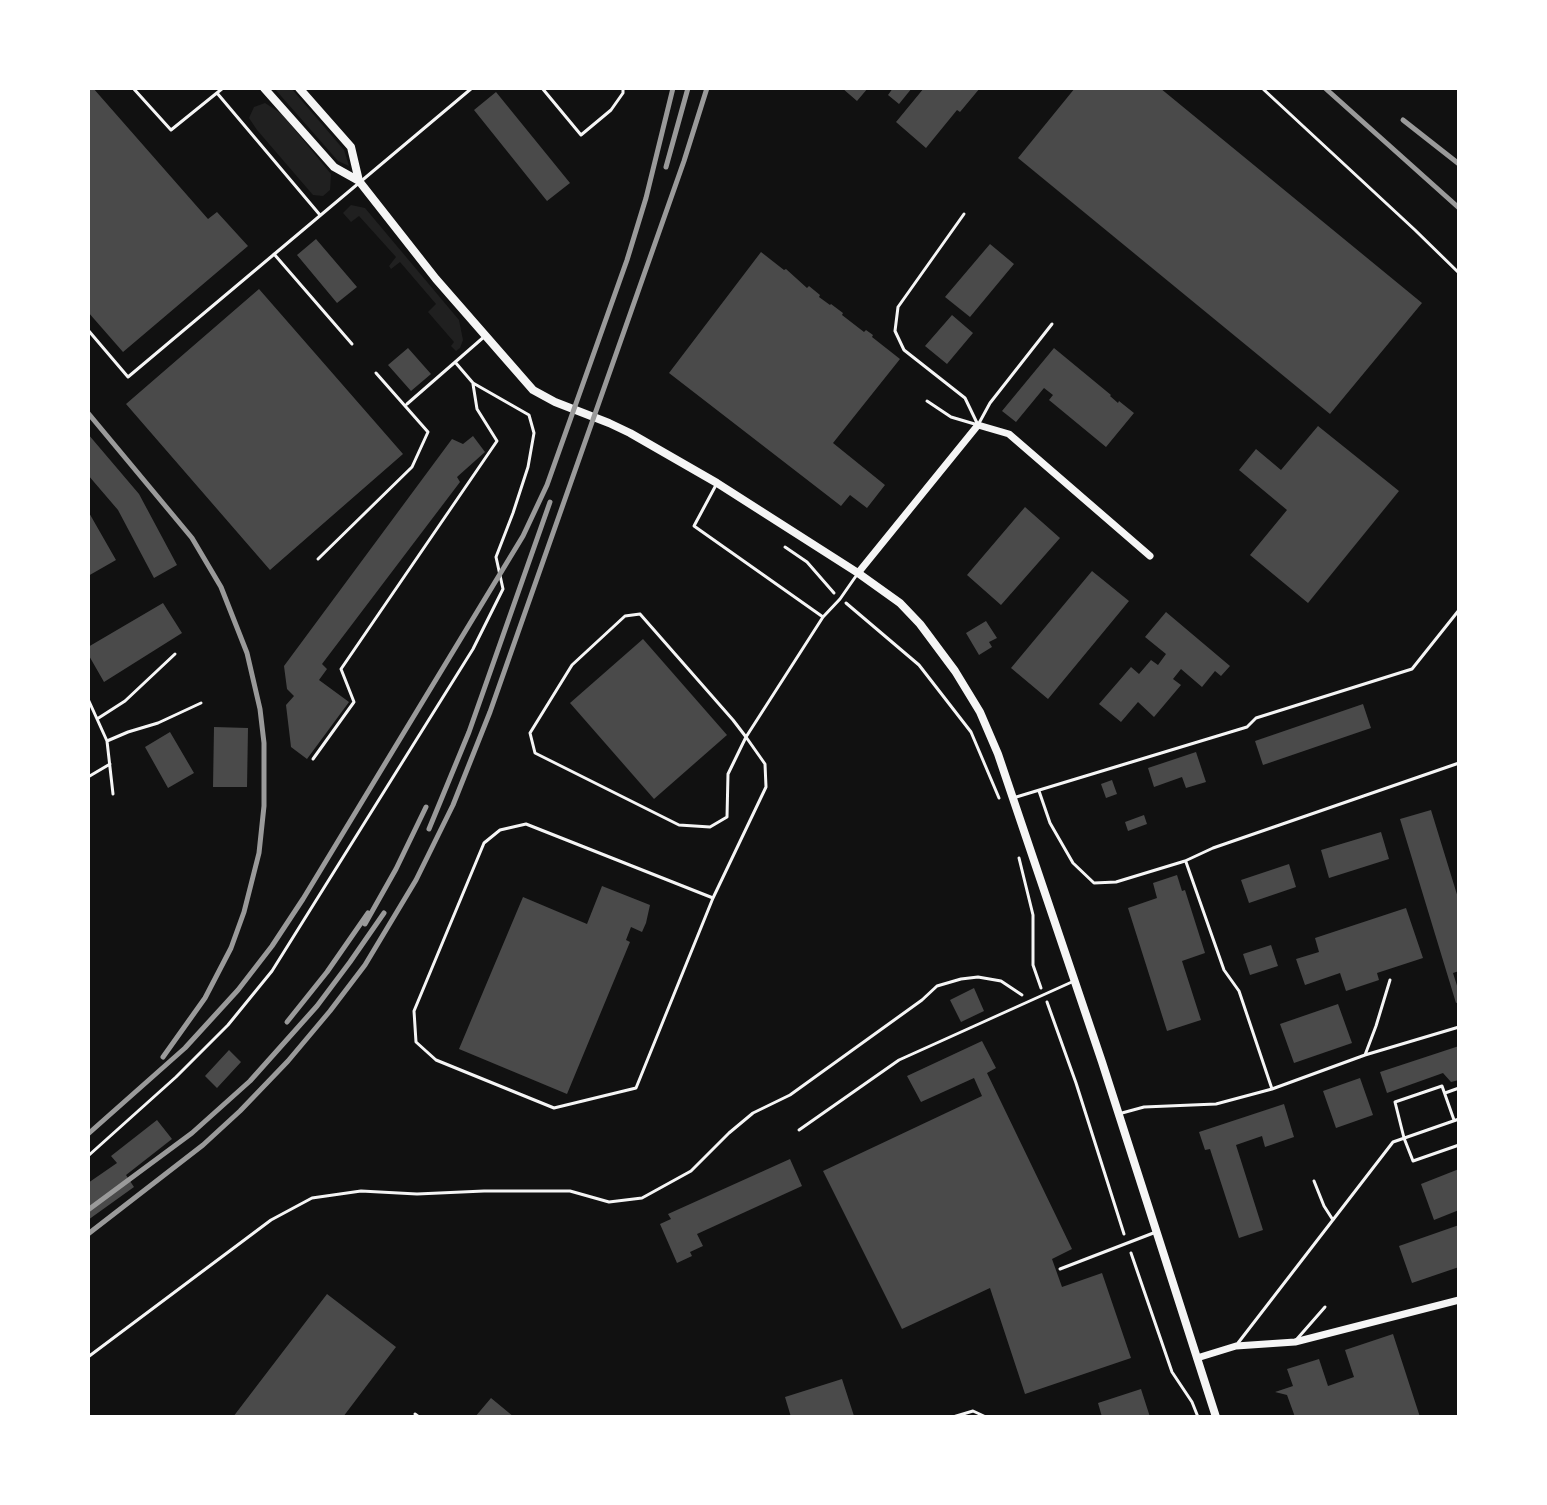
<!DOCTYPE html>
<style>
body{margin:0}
#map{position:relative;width:1547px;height:1505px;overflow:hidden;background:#111;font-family:"Exo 2",sans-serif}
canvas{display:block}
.frame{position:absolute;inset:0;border:90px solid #fff;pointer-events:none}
</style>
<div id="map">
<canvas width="1547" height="1505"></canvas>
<div class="frame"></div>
</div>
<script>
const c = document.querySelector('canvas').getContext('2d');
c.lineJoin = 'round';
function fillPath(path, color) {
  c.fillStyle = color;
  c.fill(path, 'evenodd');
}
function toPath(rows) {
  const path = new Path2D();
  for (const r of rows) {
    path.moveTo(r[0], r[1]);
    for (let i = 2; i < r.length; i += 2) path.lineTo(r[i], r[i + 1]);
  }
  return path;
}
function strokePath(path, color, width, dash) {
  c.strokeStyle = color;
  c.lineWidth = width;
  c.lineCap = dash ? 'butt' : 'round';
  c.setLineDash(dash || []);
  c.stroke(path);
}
fillPath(toPath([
 [274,88,291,88,344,150,349,166,338,161],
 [265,103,282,114,331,174,330,190,323,196,313,195,257,130,249,118,254,107],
 [351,205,365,208,459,320,463,340,460,348,456,351,451,346,454,342,428,312,436,304,400,262,391,269,389,266,396,257,359,216,351,222,343,213]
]), '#202020');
fillPath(toPath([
 [88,88,93,88,208,219,217,212,248,246,123,352,88,312],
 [842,88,868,88,857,101],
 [893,88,912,88,899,104,888,95],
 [924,88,980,88,960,112,957,110,926,148,896,122],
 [1075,88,1160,88,1422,303,1330,414,1018,158],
 [496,92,570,183,547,201,474,110],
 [316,239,357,287,337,303,297,255],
 [990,244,1014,264,970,317,945,297],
 [761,252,784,270,786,269,807,288,809,286,820,295,819,297,830,305,831,304,843,313,842,315,864,332,866,330,873,335,872,337,900,359,833,443,885,485,867,508,850,495,841,506,669,373],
 [259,289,403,454,270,570,126,404],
 [952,315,973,333,947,364,925,346],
 [408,348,431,374,411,391,388,365],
 [1054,348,1111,395,1110,396,1118,403,1119,401,1134,413,1106,447,1049,400,1053,395,1044,388,1016,422,1002,411],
 [1318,426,1399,491,1308,603,1250,555,1287,510,1239,470,1256,449,1281,470],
 [88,434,139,494,177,565,154,578,118,510,88,475],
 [473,436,485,452,457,477,460,482,322,664,327,669,319,680,349,702,307,759,291,747,286,705,294,696,287,689,284,666,452,439,463,444],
 [1025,507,1060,538,1001,605,967,575],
 [88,511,116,560,88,576],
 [1092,571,1129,601,1048,699,1011,668],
 [163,603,182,633,104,682,88,654,88,647],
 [1166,612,1230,666,1221,676,1215,671,1202,687,1181,669,1173,679,1181,685,1154,717,1138,702,1121,722,1099,704,1131,667,1139,674,1151,660,1158,665,1166,654,1145,637],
 [986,621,997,638,989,642,992,647,979,655,966,633],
 [643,639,727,735,654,799,570,703],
 [1363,704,1371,728,1263,765,1255,741],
 [214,727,248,728,247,787,213,787],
 [170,732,194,773,168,788,145,747],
 [1196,752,1206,782,1186,788,1182,777,1154,787,1148,768],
 [1112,780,1117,794,1106,798,1101,784],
 [1431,810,1459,901,1459,971,1453,973,1459,992,1459,1002,1456,1003,1400,819],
 [1144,815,1147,824,1128,831,1125,822],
 [1381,832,1389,859,1329,878,1321,850],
 [1289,864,1296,887,1249,903,1241,880],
 [1177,875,1182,891,1185,890,1205,953,1182,961,1201,1020,1167,1031,1128,908,1157,898,1153,883],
 [602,886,650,905,646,923,642,932,631,927,626,940,630,942,567,1094,459,1049,523,897,587,924],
 [1406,908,1423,958,1377,973,1379,980,1346,991,1340,973,1305,985,1296,959,1319,952,1315,938],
 [1271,945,1278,966,1250,975,1243,954],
 [974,988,984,1011,961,1022,950,1000],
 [1338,1004,1352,1043,1294,1063,1280,1024],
 [982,1041,996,1068,987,1073,1072,1249,1052,1259,1062,1287,1102,1273,1131,1358,1025,1394,990,1288,902,1329,823,1171,982,1096,974,1078,921,1102,907,1076],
 [1459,1046,1459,1080,1451,1082,1443,1073,1387,1093,1380,1072],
 [229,1050,241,1062,217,1088,205,1076],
 [1360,1078,1373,1115,1336,1128,1323,1091],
 [1284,1104,1294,1137,1265,1147,1262,1136,1236,1145,1263,1230,1239,1238,1210,1149,1205,1150,1199,1132],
 [157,1120,172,1139,126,1175,134,1187,88,1220,88,1183,117,1163,111,1156],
 [790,1159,802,1186,697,1234,703,1246,690,1252,692,1256,677,1263,660,1224,671,1219,668,1214],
 [1459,1169,1459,1210,1434,1220,1421,1184],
 [1459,1225,1459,1267,1412,1283,1399,1246],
 [327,1294,396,1347,343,1417,233,1417],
 [1393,1334,1420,1417,1295,1417,1287,1395,1275,1392,1293,1386,1287,1369,1319,1359,1328,1386,1354,1377,1345,1350],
 [842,1379,854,1416,791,1417,785,1397],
 [1141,1389,1150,1417,1102,1417,1098,1403],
 [491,1398,514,1417,475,1417]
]), '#4a4a4a');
strokePath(toPath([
 [785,547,807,562,834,593],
 [846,603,919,665,971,732,999,798],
 [1019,858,1033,915,1033,965,1041,988],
 [1047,1002,1076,1083,1124,1234],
 [1131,1253,1172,1372,1192,1402,1198,1417],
 [88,1357,271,1220,312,1198,361,1191,417,1194,484,1191,570,1191,609,1202,642,1198,691,1171,729,1133,753,1113,790,1095,922,1000,937,986,961,979,978,977,1001,981,1022,995]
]), '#f5f5f5', 3);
strokePath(toPath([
 [133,88,171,130,223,88],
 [542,88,581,135,611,110,623,93,623,88],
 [1262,88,1415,230,1459,273],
 [217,93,320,215],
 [274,254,352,344],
 [88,330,128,377,472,88],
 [927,401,951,417,978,425,965,398,904,350,895,331,898,307,964,214],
 [407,404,485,336],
 [978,425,990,403,1052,324],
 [716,485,694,526,823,617],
 [318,559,412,467,428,432,376,373],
 [640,614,733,720,746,737,728,774,727,817,710,827,679,825,535,753,530,733,572,665,625,616,640,614],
 [88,699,107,741,113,794],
 [97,719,125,701,175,654],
 [107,741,128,732,158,723,201,703],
 [313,759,354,702,341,669,497,441,477,409,473,384],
 [88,777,110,764],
 [1039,791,1050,823,1073,863,1094,883,1116,882,1185,861,1213,848,1459,763],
 [1013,798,1247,727,1256,718,1412,669,1459,610],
 [1186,862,1224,970,1239,991,1272,1089],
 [713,898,636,1088,554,1108,436,1060,416,1042,414,1011,484,843,500,830,526,824,713,898,766,787,765,764,746,737,823,617,840,599,856,576],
 [1365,1055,1376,1026,1390,980],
 [1445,1093,1459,1088],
 [1122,1113,1144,1107,1216,1104,1272,1089,1365,1055,1459,1027],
 [1454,1120,1442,1086,1395,1102,1404,1138,1413,1161,1459,1145],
 [799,1130,899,1060,1074,981],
 [88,1156,176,1077,228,1025,272,971,473,649,503,589,496,557,513,513,528,467,534,433,529,415,473,383,455,362],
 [1314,1181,1324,1206,1333,1220],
 [1060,1269,1156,1232],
 [1297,1339,1325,1307],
 [1238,1343,1393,1142,1459,1119],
 [415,1414,419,1417],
 [953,1417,973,1411,986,1417]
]), '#f5f5f5', 3);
strokePath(toPath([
 [858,573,978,425,1009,434,1150,556],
 [1197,1358,1236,1346,1295,1342,1459,1300]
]), '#f5f5f5', 7);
strokePath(toPath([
 [264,88,334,167,359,181,436,279,533,390,555,402,609,423,630,433,717,483,858,573,900,603,920,624,955,671,980,712,998,754,1102,1062,1216,1417],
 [299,88,351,147,359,181]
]), '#f5f5f5', 8);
strokePath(toPath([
 [1325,88,1459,208],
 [1403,120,1459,164],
 [666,167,688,88],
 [88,413,192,538,221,587,247,653,260,709,264,743,264,806,259,853,244,912,231,948,205,998,163,1057],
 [429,829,469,732,550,502],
 [365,924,396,869,426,807],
 [287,1022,327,972,368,913],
 [88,1134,185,1048,238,990,272,946,303,899,523,536,547,485,627,260,646,198,673,88],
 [88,1210,192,1133,250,1081,317,1006,350,962,384,913],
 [88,1234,203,1145,240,1111,288,1061,330,1011,365,965,416,880,453,805,490,712,684,161,707,88]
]), '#9a9a9a', 5);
</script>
